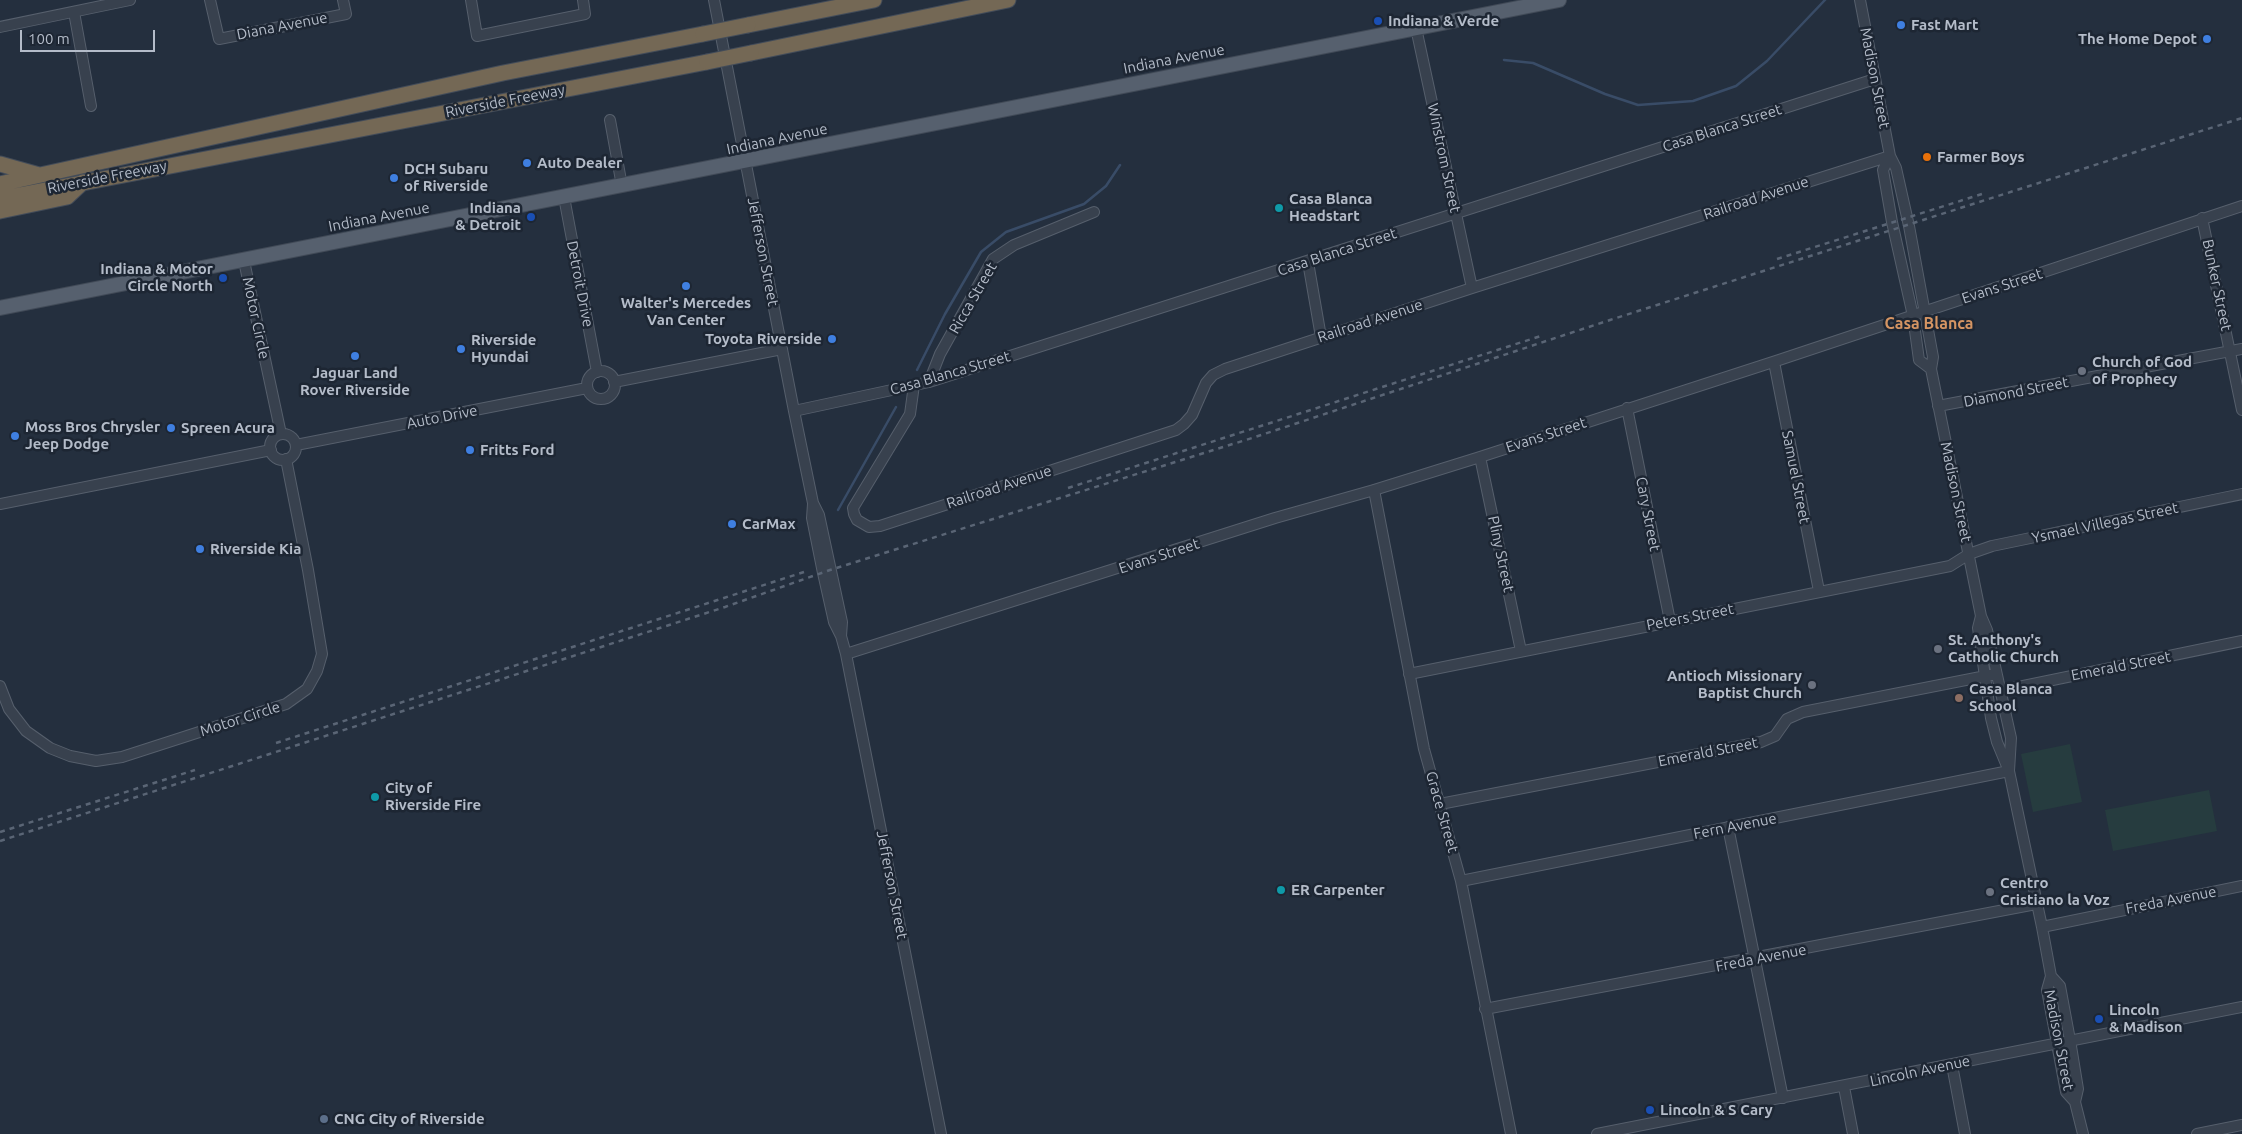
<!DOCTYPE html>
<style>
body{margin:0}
#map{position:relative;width:2242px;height:1134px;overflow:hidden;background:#242f3e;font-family:Ubuntu,sans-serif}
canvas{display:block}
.scale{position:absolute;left:20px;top:30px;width:135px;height:22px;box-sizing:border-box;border:2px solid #b4bcc9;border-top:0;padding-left:6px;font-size:15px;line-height:18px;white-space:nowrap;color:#b4bcc9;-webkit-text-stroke:4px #1d2633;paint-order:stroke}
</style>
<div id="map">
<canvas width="2242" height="1134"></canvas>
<div class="scale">100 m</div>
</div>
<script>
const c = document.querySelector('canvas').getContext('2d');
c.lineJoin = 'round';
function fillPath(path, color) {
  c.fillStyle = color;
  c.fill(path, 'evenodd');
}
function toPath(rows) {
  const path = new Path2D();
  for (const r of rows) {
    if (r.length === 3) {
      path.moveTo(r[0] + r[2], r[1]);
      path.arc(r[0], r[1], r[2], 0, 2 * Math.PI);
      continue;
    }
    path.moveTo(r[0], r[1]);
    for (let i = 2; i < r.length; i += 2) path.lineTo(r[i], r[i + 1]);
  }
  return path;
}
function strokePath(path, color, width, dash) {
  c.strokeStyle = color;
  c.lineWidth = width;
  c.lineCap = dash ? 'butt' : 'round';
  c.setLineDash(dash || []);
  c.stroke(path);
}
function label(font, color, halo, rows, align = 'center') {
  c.font = font + ' Ubuntu,sans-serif';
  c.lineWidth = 5;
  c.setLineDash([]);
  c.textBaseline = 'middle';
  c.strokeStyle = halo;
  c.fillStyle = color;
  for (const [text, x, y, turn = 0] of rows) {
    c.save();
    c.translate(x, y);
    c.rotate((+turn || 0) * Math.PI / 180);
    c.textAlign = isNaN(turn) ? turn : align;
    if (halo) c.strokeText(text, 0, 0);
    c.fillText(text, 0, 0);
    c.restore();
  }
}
fillPath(toPath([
 [2070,744,2082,802,2033,812,2021,754],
 [2209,790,2217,831,2113,851,2105,810]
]), '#263c3f');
strokePath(toPath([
 [1504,60,1533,63,1605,94,1638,105,1693,101,1736,86,1767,61,1825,0],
 [917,370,945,314,981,252,1006,232,1084,204,1106,186,1120,165],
 [838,510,896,407]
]), '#394c67', 2.5);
const minor = toPath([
 [210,0,219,39,346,14,343,0],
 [471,0,477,36,585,14,583,0],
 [714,0,794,411,813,503,819,515,842,622,841,636],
 [1860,0,1890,156,1896,168,1909,226,1933,357,1931,369,1981,616,1987,630,2011,738,2009,771],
 [74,12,91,106],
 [0,27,130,0],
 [1416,28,1472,288],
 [610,120,622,186],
 [1890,156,1883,170,1892,222,1913,316,1919,360,1931,369],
 [564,197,597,372],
 [2202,218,2242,410],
 [244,261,281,434],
 [1308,262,1321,337],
 [1774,362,1819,591],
 [601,385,14],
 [614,382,782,349],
 [929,382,940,354,993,259,1014,245,1094,212],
 [914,385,910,414,853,508,854,514,857,520,869,527,880,526,1176,430,1184,424,1192,415,1206,383,1213,375,1225,369,1472,288,1890,156],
 [1938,406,2242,349],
 [1627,408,1670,621],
 [794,411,929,382,1875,79],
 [283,447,13],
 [296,445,587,388],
 [1480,457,1521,651],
 [1374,490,1424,749,1461,881,1511,1134],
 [0,504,271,450],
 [813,504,812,518,823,573,834,622,841,636,846,654,941,1134],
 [1981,616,1978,628,1991,718,1997,742,2009,771,2042,927,2051,976,2047,990,2066,1092,2075,1102,2083,1134],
 [846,654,1275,518,1374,490,1480,457,1779,360,2242,206],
 [1409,674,1950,566,1969,554,1992,546,2242,494],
 [0,686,9,709,26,731,50,748,70,756,96,761,122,757,286,704,307,689,317,671,322,654,308,570,286,459],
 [1999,691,2242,641],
 [1440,804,1761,742,1775,736,1787,719,1803,712,1996,674],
 [1728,827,1783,1098],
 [1461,881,2009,771],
 [2042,927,2242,886],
 [2051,976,2060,986,2070,1040,2078,1089,2075,1102],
 [1485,1009,2036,904],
 [1952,1065,1965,1134],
 [1844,1087,1853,1134],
 [1597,1134,2242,1007],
 [2197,1134,2242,1125]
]);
const major = toPath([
 [0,308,1559,0]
]);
const highway = toPath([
 [748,25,874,0],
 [751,53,1008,0],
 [0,164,39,175],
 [0,184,503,73,703,34],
 [0,199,707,62],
 [0,211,67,197,83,182]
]);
strokePath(minor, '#565f6c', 12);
strokePath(major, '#414a57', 16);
strokePath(highway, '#434c59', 17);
strokePath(minor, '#38414e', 10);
strokePath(major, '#56606e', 14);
strokePath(highway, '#746855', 15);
strokePath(toPath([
 [1777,259,1982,194],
 [1068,488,1544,335],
 [276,743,804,572],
 [0,832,195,770],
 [0,841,725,607,830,570,1252,438,1610,320,2242,118]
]), '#5a6575', 2.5, [5, 5]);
const highwayBridge = toPath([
 [703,34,748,25],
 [707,62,751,53]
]);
strokePath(highwayBridge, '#434c59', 17, []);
strokePath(highwayBridge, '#746855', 15);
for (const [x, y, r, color] of [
 [1378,21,5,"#1a4fb4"],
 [1901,25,5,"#3f7fe0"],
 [2207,39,5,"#3f7fe0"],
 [1927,157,5,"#e8710a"],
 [527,163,5,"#3f7fe0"],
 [394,178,5,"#3f7fe0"],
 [1279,208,5,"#0f9aa8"],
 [531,217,5,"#1a4fb4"],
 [223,278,5,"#1a4fb4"],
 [686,286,5,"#3f7fe0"],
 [832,339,5,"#3f7fe0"],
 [461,349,5,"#3f7fe0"],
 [355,356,5,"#3f7fe0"],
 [2082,371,5,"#6b7280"],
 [171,428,5,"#3f7fe0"],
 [15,436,5,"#3f7fe0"],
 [470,450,5,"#3f7fe0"],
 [732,524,5,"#3f7fe0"],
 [200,549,5,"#3f7fe0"],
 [1938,649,5,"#6b7280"],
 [1812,685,5,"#6b7280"],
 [1959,698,5,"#8d6e63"],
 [375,797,5,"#0f9aa8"],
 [1281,890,5,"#0f9aa8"],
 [1990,892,5,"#6b7280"],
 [2099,1019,5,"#1a4fb4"],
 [1650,1110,5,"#1a4fb4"],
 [324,1119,5,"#5c6f8a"]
]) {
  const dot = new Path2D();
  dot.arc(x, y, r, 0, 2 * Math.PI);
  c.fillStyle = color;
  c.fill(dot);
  strokePath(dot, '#1d2633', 2);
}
label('bold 15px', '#b4bcc9', '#1d2633', [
 ["Indiana & Verde",1388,21],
 ["Fast Mart",1911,25],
 ["The Home Depot",2197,39,"right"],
 ["Farmer Boys",1937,157],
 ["Auto Dealer",537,163],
 ["DCH Subaru",404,169],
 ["of Riverside",404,186],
 ["Casa Blanca",1289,199],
 ["Headstart",1289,216],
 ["Indiana",521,208,"right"],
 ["& Detroit",521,225,"right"],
 ["Indiana & Motor",213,269,"right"],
 ["Circle North",213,286,"right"],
 ["Walter's Mercedes",686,303,"center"],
 ["Van Center",686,320,"center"],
 ["Toyota Riverside",822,339,"right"],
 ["Riverside",471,340],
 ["Hyundai",471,357],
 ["Church of God",2092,362],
 ["of Prophecy",2092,379],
 ["Jaguar Land",355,373,"center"],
 ["Rover Riverside",355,390,"center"],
 ["Moss Bros Chrysler",25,427],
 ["Jeep Dodge",25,444],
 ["Spreen Acura",181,428],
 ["Fritts Ford",480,450],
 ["CarMax",742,524],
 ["Riverside Kia",210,549],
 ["St. Anthony's",1948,640],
 ["Catholic Church",1948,657],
 ["Antioch Missionary",1802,676,"right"],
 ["Baptist Church",1802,693,"right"],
 ["Casa Blanca",1969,689],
 ["School",1969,706],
 ["City of",385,788],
 ["Riverside Fire",385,805],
 ["Centro",2000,883],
 ["Cristiano la Voz",2000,900],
 ["ER Carpenter",1291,890],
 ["Lincoln",2109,1010],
 ["& Madison",2109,1027],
 ["Lincoln & S Cary",1660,1110],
 ["CNG City of Riverside",334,1119]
], 'left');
label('15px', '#b4bcc9', '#1d2633', [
 ["Diana Avenue",282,26,-11],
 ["Indiana Avenue",1174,59,-11],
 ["Madison Street",1875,78,79],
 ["Riverside Freeway",505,101,-11],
 ["Casa Blanca Street",1722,128,-18],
 ["Indiana Avenue",777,139,-12],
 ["Winstrom Street",1444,158,78],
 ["Riverside Freeway",107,177,-11],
 ["Railroad Avenue",1756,198,-18],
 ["Indiana Avenue",379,217,-11],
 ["Jefferson Street",763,252,79],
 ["Casa Blanca Street",1337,252,-18],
 ["Detroit Drive",580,284,79],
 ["Bunker Street",2217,285,78],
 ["Evans Street",2002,286,-18],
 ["Ricca Street",973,298,-60],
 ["Motor Circle",256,318,78],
 ["Railroad Avenue",1370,321,-18],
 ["Casa Blanca Street",950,373,-16],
 ["Diamond Street",2016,392,-11],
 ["Auto Drive",442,417,-11],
 ["Evans Street",1546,435,-18],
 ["Samuel Street",1796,477,79],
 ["Railroad Avenue",999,487,-18],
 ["Madison Street",1956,492,78],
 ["Cary Street",1648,514,79],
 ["Ysmael Villegas Street",2105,523,-12],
 ["Pliny Street",1501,554,78],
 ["Evans Street",1159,556,-18],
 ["Peters Street",1690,617,-11],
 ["Emerald Street",2121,666,-11],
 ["Motor Circle",240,719,-18],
 ["Emerald Street",1708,752,-11],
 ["Grace Street",1442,812,74],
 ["Fern Avenue",1735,826,-11],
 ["Jefferson Street",892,885,79],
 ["Freda Avenue",2171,900,-11],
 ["Freda Avenue",1761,958,-11],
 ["Madison Street",2059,1040,79],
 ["Lincoln Avenue",1920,1071,-12]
]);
label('bold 16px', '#d59563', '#1d2633', [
 ["Casa Blanca",1929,324]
]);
</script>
